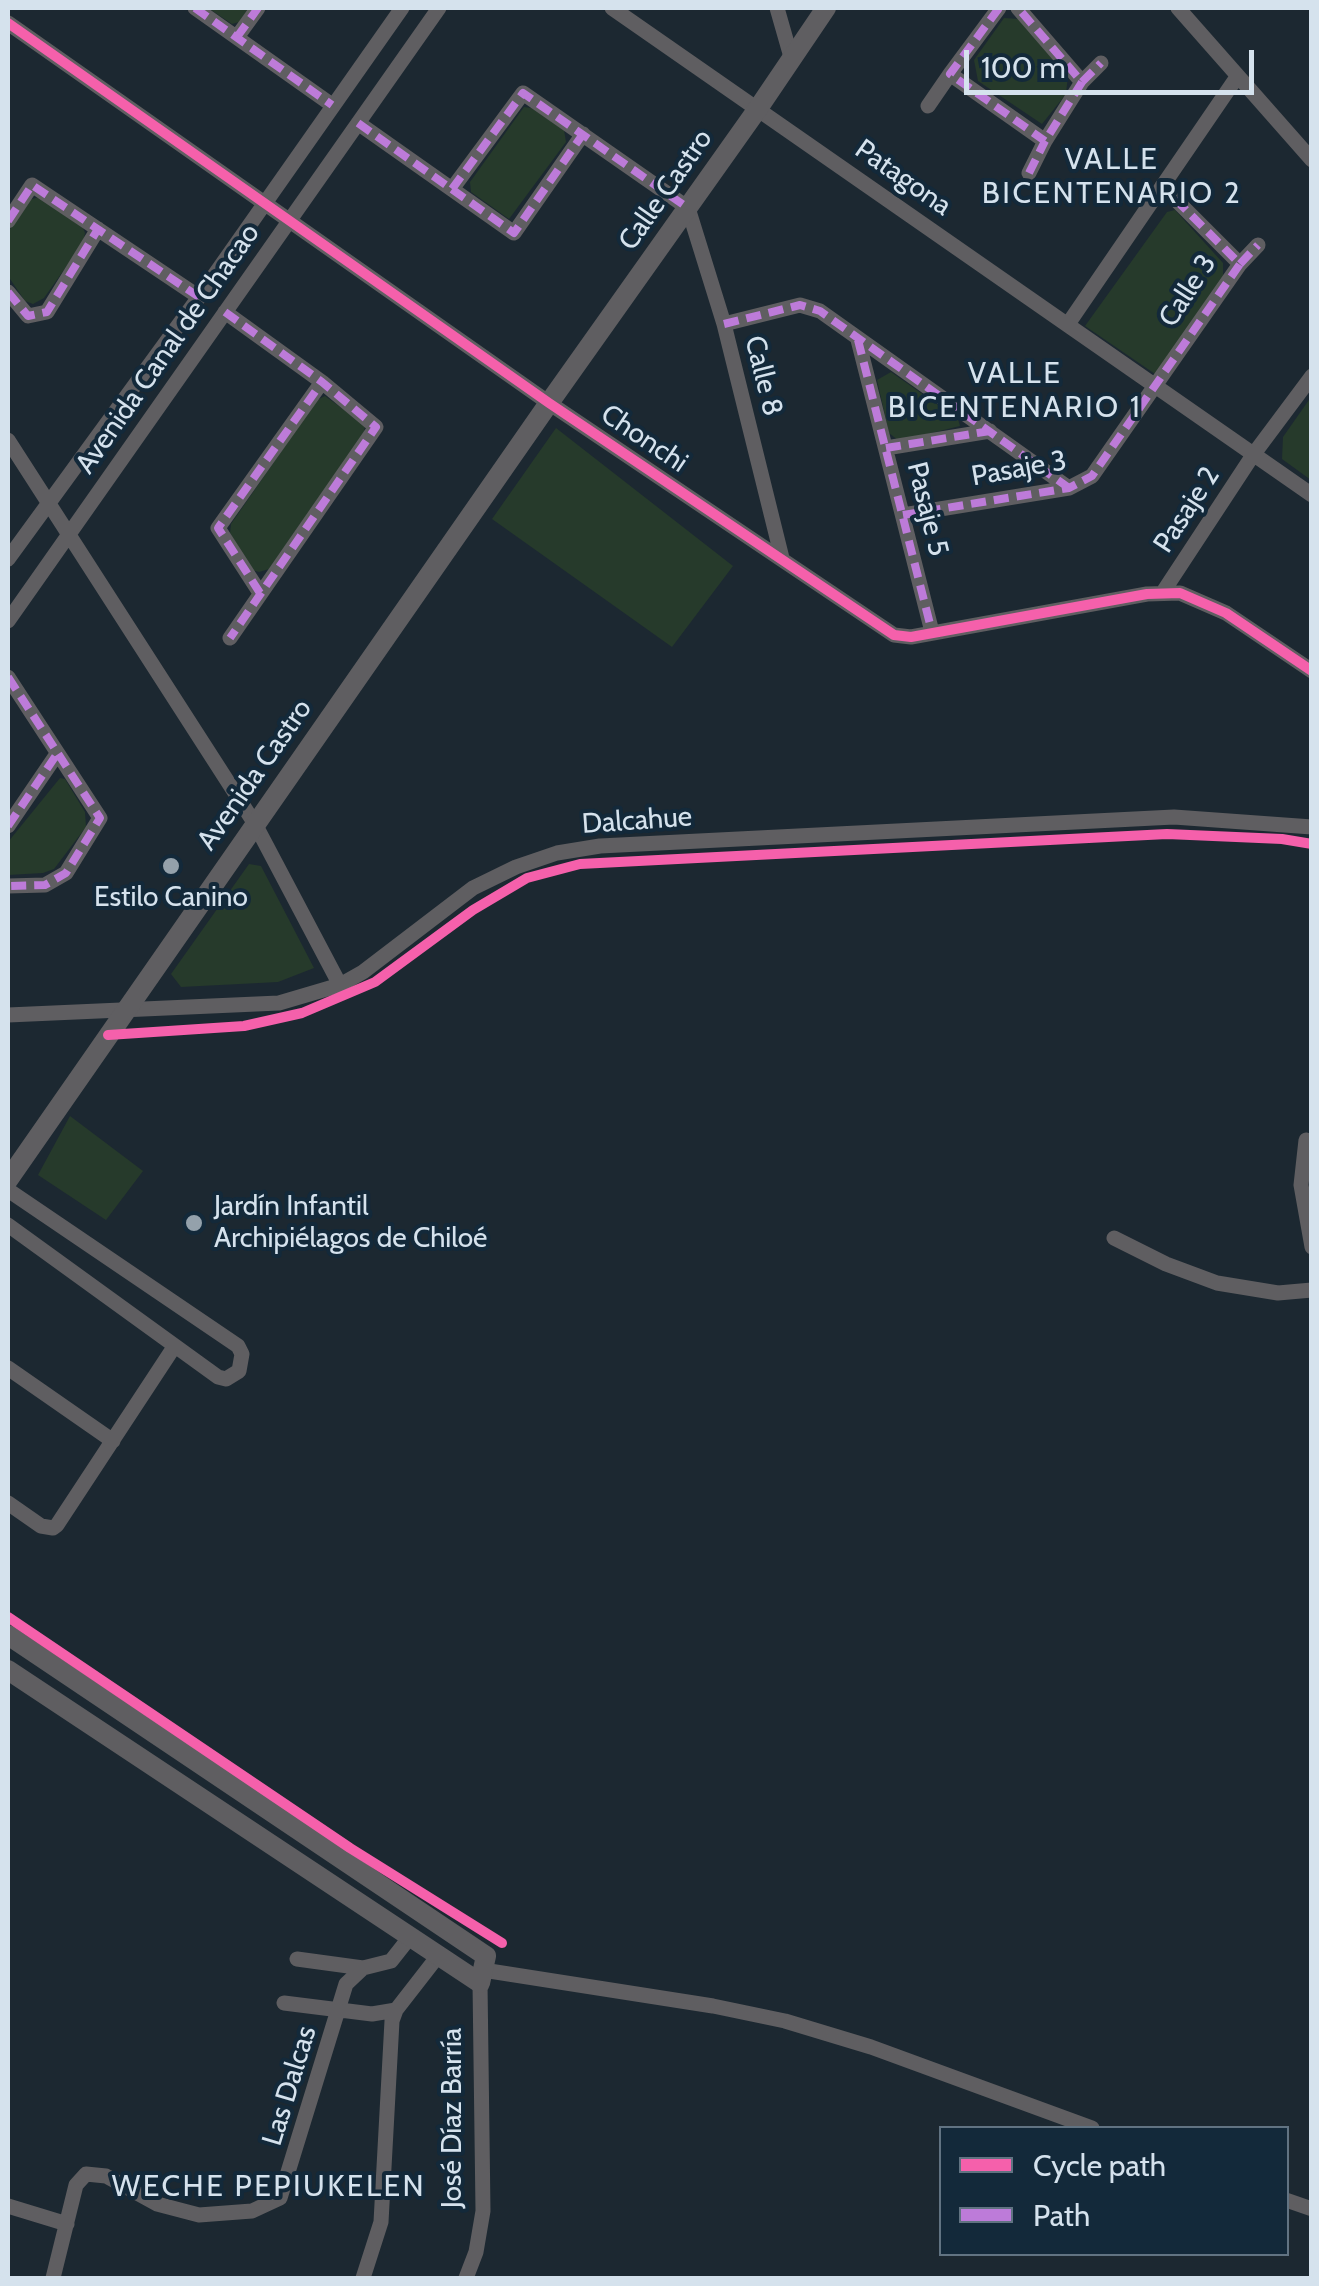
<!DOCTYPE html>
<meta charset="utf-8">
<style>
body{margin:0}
#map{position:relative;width:1319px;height:2286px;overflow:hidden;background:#1c2831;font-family:Cabin,sans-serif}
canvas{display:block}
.frame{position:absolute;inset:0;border:10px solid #d5e2ed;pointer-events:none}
.legend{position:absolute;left:939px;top:2126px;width:350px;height:130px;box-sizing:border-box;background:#13293a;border:2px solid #617382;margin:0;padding:12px 18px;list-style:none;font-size:30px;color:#d5e2ed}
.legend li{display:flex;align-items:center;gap:20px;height:50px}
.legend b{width:50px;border:2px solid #617382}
.scale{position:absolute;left:964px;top:50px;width:290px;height:45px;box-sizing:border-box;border:5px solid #d5e2ed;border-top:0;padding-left:12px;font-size:30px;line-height:35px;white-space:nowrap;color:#d5e2ed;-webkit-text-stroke:8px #13293a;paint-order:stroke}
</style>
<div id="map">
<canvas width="1319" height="2286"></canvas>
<div class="frame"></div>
<ul class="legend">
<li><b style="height:12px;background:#f560ab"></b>Cycle path</li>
<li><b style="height:12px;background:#bd7bd9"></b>Path</li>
</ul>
<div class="scale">100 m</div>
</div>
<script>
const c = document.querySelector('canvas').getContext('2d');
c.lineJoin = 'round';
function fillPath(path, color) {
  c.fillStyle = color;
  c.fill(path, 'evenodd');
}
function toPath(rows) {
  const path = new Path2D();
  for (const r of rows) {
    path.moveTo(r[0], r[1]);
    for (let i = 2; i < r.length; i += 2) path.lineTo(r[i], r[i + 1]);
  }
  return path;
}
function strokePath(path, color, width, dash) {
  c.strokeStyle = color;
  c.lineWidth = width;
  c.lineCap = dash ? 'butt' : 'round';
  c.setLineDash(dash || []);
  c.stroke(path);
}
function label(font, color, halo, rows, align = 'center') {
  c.font = font + ' Cabin,sans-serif';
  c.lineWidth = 8;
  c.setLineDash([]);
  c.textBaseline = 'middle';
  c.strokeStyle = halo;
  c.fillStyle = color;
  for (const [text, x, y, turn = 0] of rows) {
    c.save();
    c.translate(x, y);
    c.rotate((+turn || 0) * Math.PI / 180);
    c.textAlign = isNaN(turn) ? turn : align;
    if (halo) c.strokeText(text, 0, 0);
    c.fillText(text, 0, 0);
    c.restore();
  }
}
fillPath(toPath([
 [208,8,249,8,239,22,232,24],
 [1004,18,1019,19,1068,75,1066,94,1042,124,978,81,974,60],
 [524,107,532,108,564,130,566,142,509,219,471,192,470,182],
 [39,197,83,228,85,233,83,243,44,298,33,304,25,301,8,276,8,232,29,200],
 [1175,210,1223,263,1223,278,1158,376,1085,326,1167,212],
 [891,372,958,419,960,426,899,441,889,433,877,380],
 [325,396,365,425,364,433,269,569,259,572,252,570,230,533,231,524,317,400],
 [1311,397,1311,480,1282,459,1283,437],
 [556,428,733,566,672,647,492,519],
 [60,778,65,779,85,812,86,827,54,869,43,873,8,875,8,842],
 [249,864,261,866,314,968,278,982,181,987,171,974],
 [70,1116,143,1171,106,1220,38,1175]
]), '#263a2b');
strokePath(toPath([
 [195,8,332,105],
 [612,8,1312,495],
 [777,8,791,57],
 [999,8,950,74,1045,141,1082,82,1018,8],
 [1178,8,1312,160],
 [8,23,549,403,894,635,911,637,1147,594,1180,593,1226,613,1312,671],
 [237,37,258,8],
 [1082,82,1101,63],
 [928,106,950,74],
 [358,123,514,233,583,134],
 [1029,173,1045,141],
 [452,189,523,93,688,208,724,324,782,558],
 [8,221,32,185,199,297],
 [1240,264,1258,245],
 [8,292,28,316,47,312,98,229],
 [225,312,322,382,376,427,230,638],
 [724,324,800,305,820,311,1069,488],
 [1068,324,1237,77],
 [858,340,932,632],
 [8,440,255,824,340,985],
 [886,448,990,431],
 [903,515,1069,488,1092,476,1240,264,1162,186],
 [8,559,199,297,402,8],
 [1163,592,1253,455,1312,376],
 [260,593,218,528,322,382],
 [8,621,439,8],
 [8,677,100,818,66,873,45,885,8,886],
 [8,826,57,754],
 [8,1015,279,1003,340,985,363,972,473,888,516,867,557,853,600,846,1174,817,1312,827],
 [1306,1140,1301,1185,1312,1247],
 [8,1190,238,1346,242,1354,239,1371,226,1379,218,1377,8,1225],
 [1114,1238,1166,1264,1217,1283,1278,1293,1312,1290],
 [8,1368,113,1441],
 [8,1503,41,1526,53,1528,57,1525,174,1347],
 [297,1959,363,1968],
 [483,1970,713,2006,785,2021,871,2047,1092,2128],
 [284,2003,372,2014,396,2010],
 [1286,2200,1312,2209],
 [8,2206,67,2224],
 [53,2278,76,2185,86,2174,106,2176,157,2204,199,2215,252,2211,280,2198,346,1984,363,1968,391,1961,410,1937],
 [363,2278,381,2222,392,2021,396,2010,438,1956],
 [466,2278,476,2252,483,2211,480,1983]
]), '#5f5e61', 15);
strokePath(toPath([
 [8,1180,549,403,759,107,826,8],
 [8,1635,486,1956,480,1983,8,1670]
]), '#5f5e61', 20);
strokePath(toPath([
 [195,8,332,105],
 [999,8,950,74,1045,141,1082,82,1018,8],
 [237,37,258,8],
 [1082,82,1101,63],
 [358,123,514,233,583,134],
 [1029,173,1045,141],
 [452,189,523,93,688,208],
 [8,221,32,185,199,297],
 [1240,264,1258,245],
 [8,292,28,316,47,312,98,229],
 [225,312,322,382,376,427,230,638],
 [724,324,800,305,820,311,1069,488],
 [858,340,932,632],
 [886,448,990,431],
 [903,515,1069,488,1092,476,1240,264,1162,186],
 [260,593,218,528,322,382],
 [8,677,100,818,66,873,45,885,8,886],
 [8,826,57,754]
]), '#bd7bd9', 8, [15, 8]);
strokePath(toPath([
 [8,23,549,403,894,635,911,637,1147,594,1180,593,1226,613,1312,671],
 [108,1035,244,1026,302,1013,375,982,473,910,527,878,580,864,1167,834,1282,839,1312,844],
 [8,1617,350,1848,502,1943]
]), '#f560ab', 10);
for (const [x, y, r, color] of [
 [171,866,10,"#94a1ab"],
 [194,1223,10,"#94a1ab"]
]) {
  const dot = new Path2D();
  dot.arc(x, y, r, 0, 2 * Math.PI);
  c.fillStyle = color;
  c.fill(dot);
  strokePath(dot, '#13293a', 4);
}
label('28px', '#d5e2ed', '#13293a', [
 ["Patagona",903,178,35],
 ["Calle Castro",666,190,-55],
 ["Calle 3",1188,291,-57],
 ["Avenida Canal de Chacao",168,349,-55],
 ["Calle 8",763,376,76],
 ["Chonchi",644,439,34],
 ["Pasaje 3",1019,469,-10],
 ["Pasaje 5",927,509,76],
 ["Pasaje 2",1187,510,-57],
 ["Avenida Castro",255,775,-55],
 ["Dalcahue",637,821,-4],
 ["Las Dalcas",290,2086,-73],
 ["José Díaz Barría",453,2118,-90]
]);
label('28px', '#d5e2ed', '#13293a', [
 ["Estilo Canino",171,898],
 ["Jardín Infantil",214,1207,"left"],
 ["Archipiélagos de Chiloé",214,1239,"left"]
]);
c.letterSpacing = '2.5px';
label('30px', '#d5e2ed', '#13293a', [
 ["VALLE",1112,160],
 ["BICENTENARIO 2",1112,194],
 ["VALLE",1015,374],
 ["BICENTENARIO 1",1015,408],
 ["WECHE PEPIUKELEN",269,2187]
]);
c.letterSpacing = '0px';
</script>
